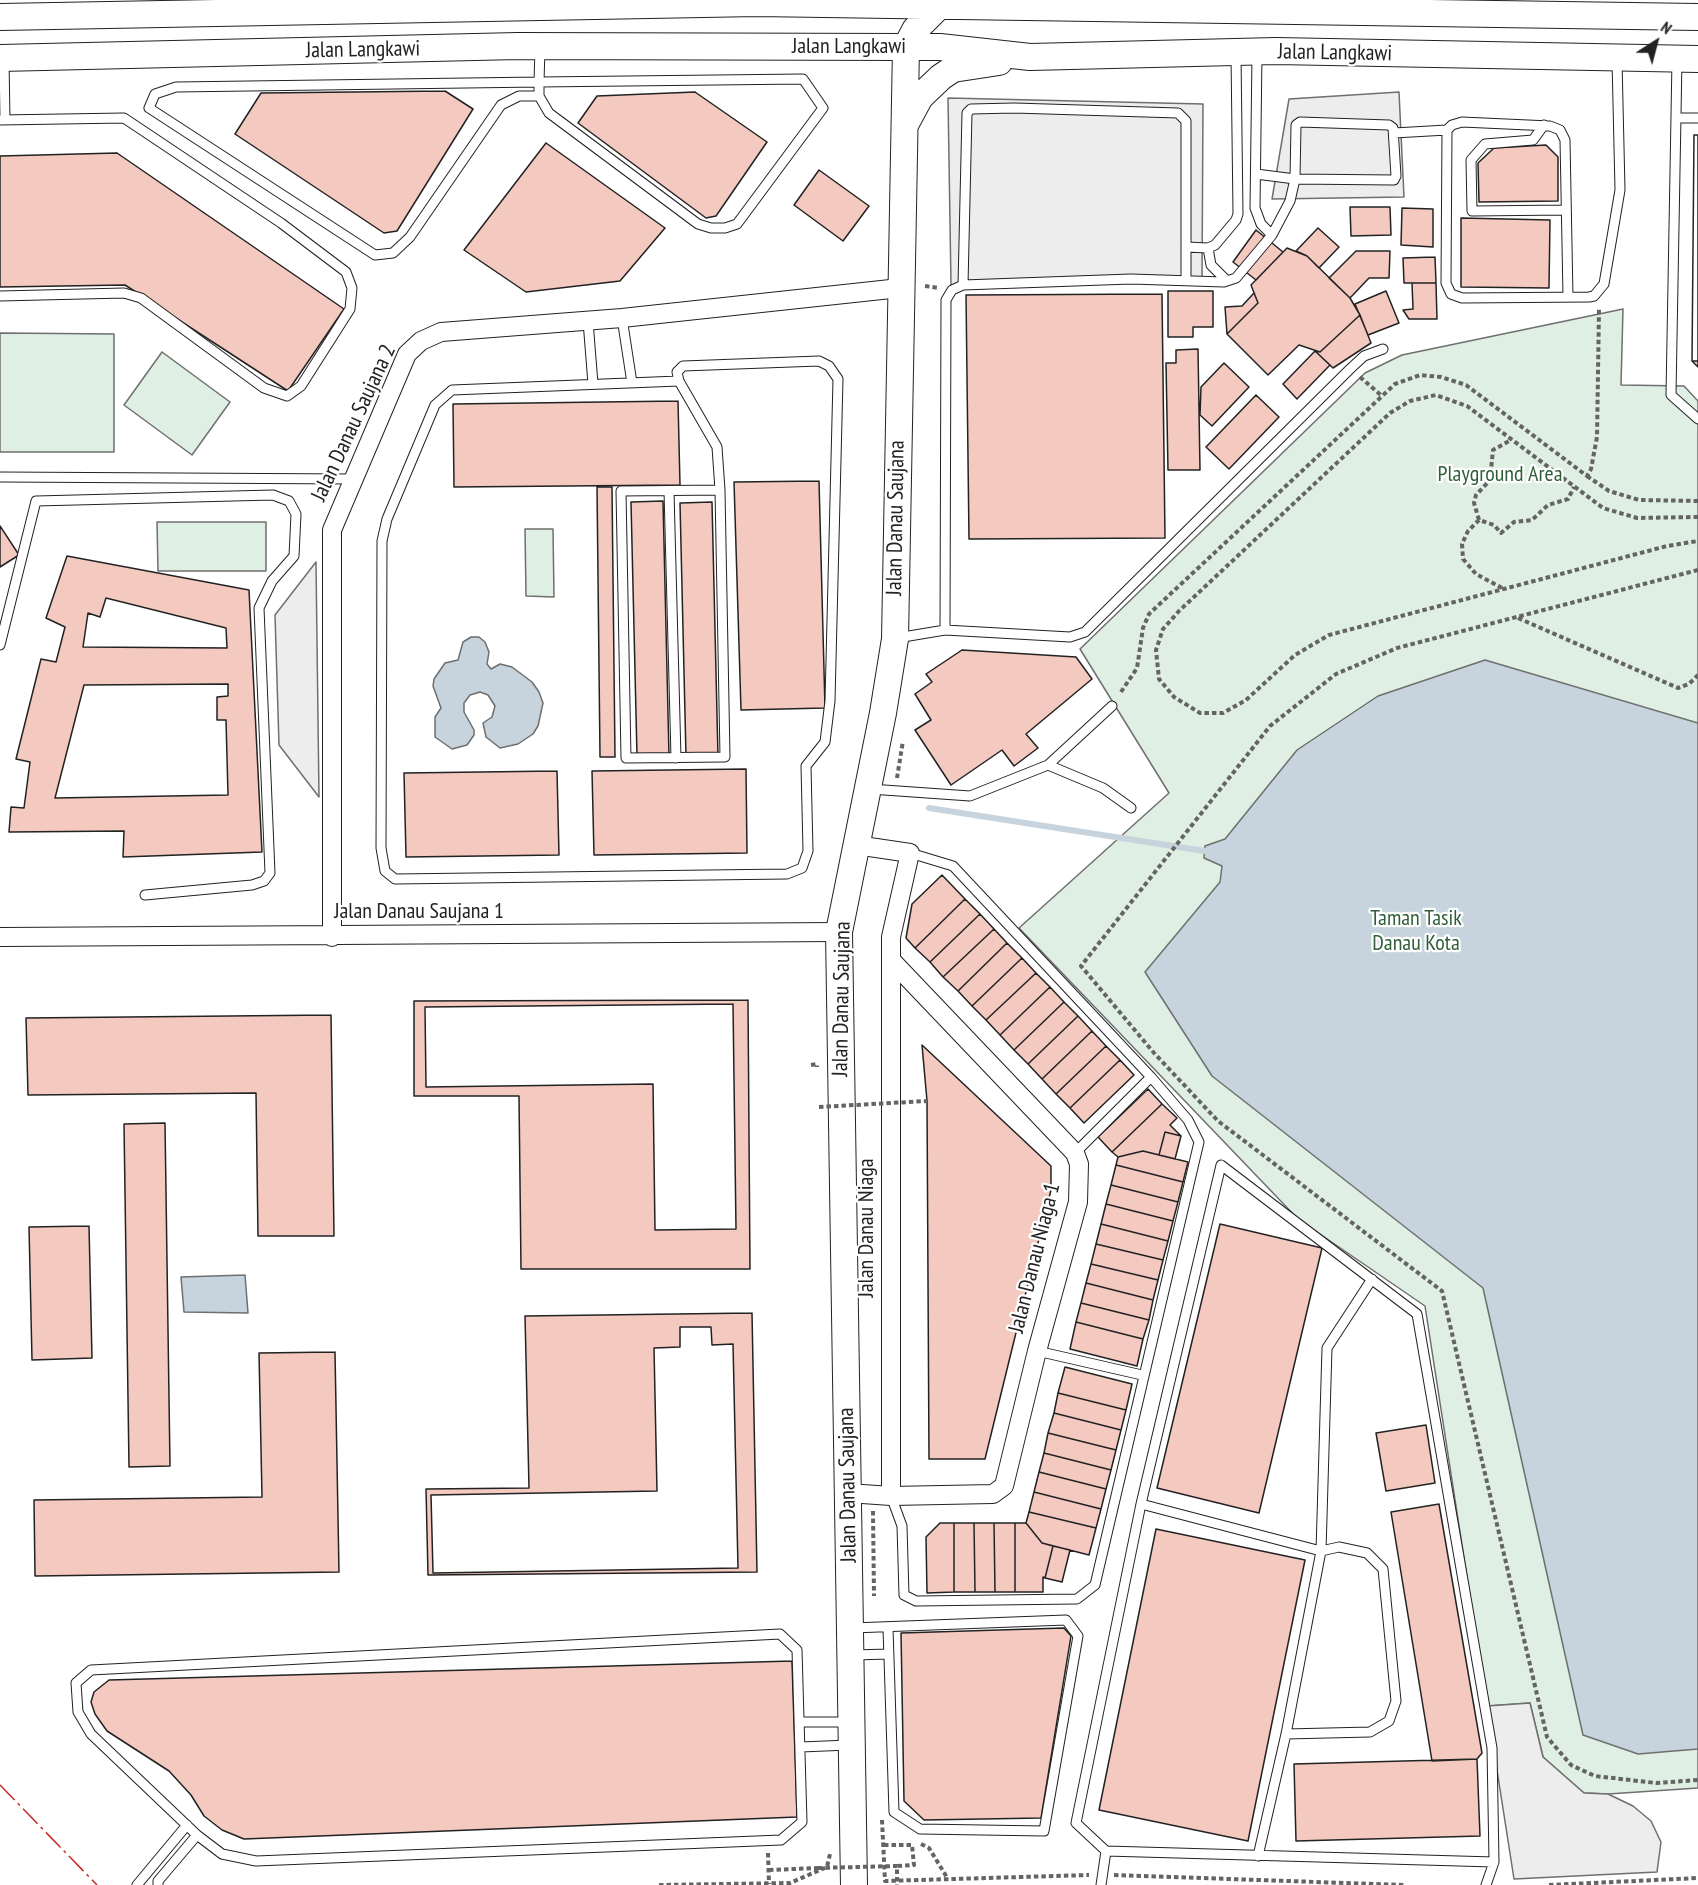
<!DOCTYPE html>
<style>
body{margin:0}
#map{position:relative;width:1698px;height:1885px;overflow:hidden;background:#fff;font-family:"PT Sans Narrow",sans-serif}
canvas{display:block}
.north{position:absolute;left:1626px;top:12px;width:60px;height:60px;-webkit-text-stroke:4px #fff;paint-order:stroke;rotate:36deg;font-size:16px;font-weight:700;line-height:24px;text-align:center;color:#222}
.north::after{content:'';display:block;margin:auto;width:21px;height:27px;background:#222;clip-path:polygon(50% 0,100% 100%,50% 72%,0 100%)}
</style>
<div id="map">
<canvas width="1698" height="1885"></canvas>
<div class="north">N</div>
</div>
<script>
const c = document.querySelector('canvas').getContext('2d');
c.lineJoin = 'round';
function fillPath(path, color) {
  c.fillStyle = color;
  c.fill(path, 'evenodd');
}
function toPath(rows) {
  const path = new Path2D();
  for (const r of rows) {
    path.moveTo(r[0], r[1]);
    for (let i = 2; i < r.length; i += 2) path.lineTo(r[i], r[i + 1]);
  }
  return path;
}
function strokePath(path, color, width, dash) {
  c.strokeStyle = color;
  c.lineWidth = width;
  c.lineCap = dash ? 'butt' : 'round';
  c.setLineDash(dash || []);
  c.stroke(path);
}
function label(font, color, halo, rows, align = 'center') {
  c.font = font + ' "PT Sans Narrow",sans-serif';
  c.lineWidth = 4.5;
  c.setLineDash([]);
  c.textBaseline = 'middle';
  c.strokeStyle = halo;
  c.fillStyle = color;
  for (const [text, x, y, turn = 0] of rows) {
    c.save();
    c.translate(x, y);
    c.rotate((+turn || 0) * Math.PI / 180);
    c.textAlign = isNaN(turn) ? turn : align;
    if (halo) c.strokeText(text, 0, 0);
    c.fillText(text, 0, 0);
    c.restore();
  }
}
const green = toPath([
 [1623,309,1621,385,1684,386,1698,401,1698,1788,1608,1794,1584,1793,1543,1757,1530,1703,1487,1706,1425,1306,1298,1219,1019,928,1169,793,1080,649,1365,373,1402,355,1623,309],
 [0,333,114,334,114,452,0,452,0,333],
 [162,352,230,402,192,455,124,405,162,352],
 [157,522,266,522,266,571,158,571,157,522],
 [525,529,553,529,554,597,526,596,525,529]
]);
fillPath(green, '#e0efe3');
strokePath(green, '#6f6f6f', 1.5);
const parking = toPath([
 [1399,92,1404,197,1272,199,1289,99,1399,92],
 [948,98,1203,104,1202,281,951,285,948,98],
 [316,562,319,797,279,745,275,615,316,562],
 [1530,1703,1543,1757,1584,1793,1608,1794,1633,1806,1651,1821,1661,1842,1657,1872,1514,1879,1487,1706,1530,1703]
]);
fillPath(parking, '#ededed');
strokePath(parking, '#6f6f6f', 1.5);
const water = toPath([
 [471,637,479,637,485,642,489,652,487,664,491,669,500,664,512,667,532,682,539,692,543,703,538,726,533,734,518,744,500,748,486,737,483,723,492,717,495,706,488,695,480,692,470,695,464,703,464,712,474,730,474,735,467,745,452,749,435,737,435,717,441,708,433,686,434,679,445,663,458,660,463,642,471,637],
 [1485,660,1698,723,1698,1749,1638,1754,1583,1735,1483,1288,1212,1076,1145,972,1220,882,1222,866,1204,858,1205,846,1225,839,1297,750,1378,696,1485,660],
 [245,1275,248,1313,184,1312,181,1277,245,1275]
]);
fillPath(water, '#c7d3dd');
strokePath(water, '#6f6f6f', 1.5);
strokePath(toPath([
 [929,808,1205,851]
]), '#c7d3dd', 6);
const building = toPath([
 [445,91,473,109,397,231,384,233,235,134,261,93,445,91],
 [695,92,767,142,716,216,706,218,578,123,597,96,695,92],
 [1694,135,1698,135,1698,361,1692,361,1694,135],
 [1694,135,1698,135,1698,367,1692,361,1694,135],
 [546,143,665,228,620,281,526,292,464,250,546,143],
 [1546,145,1558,157,1558,201,1479,202,1478,163,1494,148,1546,145],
 [117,153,344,309,288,391,125,285,0,287,0,156,117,153],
 [819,170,869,206,843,241,794,205,819,170],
 [1350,207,1390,207,1391,235,1351,236,1350,207],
 [1402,208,1433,209,1433,247,1401,245,1402,208],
 [1461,218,1550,220,1549,288,1461,287,1461,218],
 [1318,228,1339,247,1319,268,1307,256,1296,251,1318,228],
 [1256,230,1283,252,1256,280,1233,262,1256,230],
 [1287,248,1307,256,1350,298,1360,315,1320,352,1299,345,1268,375,1227,334,1258,303,1251,285,1287,248],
 [1356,251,1390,251,1389,278,1369,278,1350,298,1329,278,1356,251],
 [1435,257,1436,283,1404,283,1403,258,1435,257],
 [1412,283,1436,283,1437,319,1409,319,1403,310,1413,309,1412,283],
 [1168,291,1213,291,1213,327,1193,327,1193,337,1168,337,1168,291],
 [1386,291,1399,323,1368,335,1355,304,1386,291],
 [1254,293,1258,303,1227,334,1225,307,1242,306,1254,293],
 [1162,294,1165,538,969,539,966,295,1162,294],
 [1360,315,1371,343,1333,368,1315,351,1320,352,1360,315],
 [1198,349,1200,470,1168,470,1166,363,1176,363,1176,350,1198,349],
 [1315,351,1330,365,1297,399,1283,384,1315,351],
 [1224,363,1249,387,1212,426,1200,415,1201,387,1224,363],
 [1256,395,1279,417,1229,469,1206,447,1256,395],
 [678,401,680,485,454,487,453,404,678,401],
 [819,481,825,708,741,710,734,482,819,481],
 [597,487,612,487,615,757,600,757,597,487],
 [663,501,669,756,637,756,631,502,663,501],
 [712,502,718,757,686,757,680,503,712,502],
 [0,526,19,555,0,567,0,526],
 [67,556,249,590,262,852,123,857,124,831,9,832,11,807,24,808,30,762,16,759,41,659,56,662,65,627,46,618,67,556],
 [106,598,226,628,227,648,83,647,88,613,100,617,106,598],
 [228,684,228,696,217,697,217,720,226,720,228,795,55,798,84,685,228,684],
 [962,650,1076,657,1092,679,1026,734,1038,748,1014,766,1002,750,951,785,915,730,931,720,915,694,932,682,926,674,962,650],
 [746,769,747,853,594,855,592,771,746,769],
 [557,771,559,855,406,857,404,773,557,771],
 [942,875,965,899,915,948,906,938,912,904,942,875],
 [965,899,980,914,930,962,915,948,965,899],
 [980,914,994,929,943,977,930,962,980,914],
 [994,929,1007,943,958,991,943,977,994,929],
 [1007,943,1022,958,972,1006,958,991,1007,943],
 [1022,958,1036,973,986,1020,972,1006,1022,958],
 [1036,973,1050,987,1000,1035,986,1020,1036,973],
 [1050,987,1064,1002,1014,1050,1000,1035,1050,987],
 [748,1000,750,1269,521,1269,519,1096,414,1096,414,1001,748,1000],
 [1064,1002,1078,1016,1028,1064,1014,1050,1064,1002],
 [733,1004,736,1229,655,1230,653,1084,426,1087,425,1007,733,1004],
 [331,1015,334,1236,258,1236,256,1093,28,1095,26,1018,331,1015],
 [1078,1016,1092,1031,1042,1079,1028,1064,1078,1016],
 [1092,1031,1106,1046,1056,1094,1042,1079,1092,1031],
 [922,1045,1051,1166,1051,1190,985,1459,929,1459,927,1101,922,1045],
 [1106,1046,1120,1060,1070,1108,1056,1094,1106,1046],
 [1120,1060,1134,1075,1084,1123,1070,1108,1120,1060],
 [1148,1089,1162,1104,1112,1152,1098,1137,1148,1089],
 [1162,1104,1177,1118,1170,1125,1181,1136,1165,1132,1159,1155,1143,1151,1118,1157,1112,1152,1162,1104],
 [165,1123,170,1466,129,1467,124,1124,165,1123],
 [1165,1132,1181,1136,1175,1159,1159,1155,1165,1132],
 [1143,1151,1188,1162,1183,1182,1116,1165,1118,1157,1143,1151],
 [1116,1165,1183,1182,1178,1202,1111,1185,1116,1165],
 [1111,1185,1178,1202,1173,1221,1106,1204,1111,1185],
 [1106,1204,1173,1221,1168,1241,1101,1224,1106,1204],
 [1101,1224,1168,1241,1163,1260,1096,1244,1101,1224],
 [1220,1224,1322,1248,1259,1513,1157,1488,1220,1224],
 [89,1226,92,1358,32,1360,29,1227,89,1226],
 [1096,1244,1163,1260,1158,1280,1091,1264,1096,1244],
 [1091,1264,1158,1280,1153,1300,1086,1283,1091,1264],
 [1086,1283,1153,1300,1149,1320,1081,1303,1086,1283],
 [1081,1303,1149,1320,1143,1339,1076,1322,1081,1303],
 [752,1313,757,1572,428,1575,426,1489,529,1488,525,1316,752,1313],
 [1076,1322,1143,1339,1137,1366,1070,1349,1076,1322],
 [680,1327,711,1327,712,1345,733,1344,738,1568,433,1573,431,1495,657,1491,654,1348,680,1347,680,1327],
 [335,1352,339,1572,35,1576,34,1500,262,1497,259,1353,335,1352],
 [1065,1367,1132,1384,1126,1410,1058,1393,1065,1367],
 [1058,1393,1126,1410,1121,1430,1054,1413,1058,1393],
 [1054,1413,1121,1430,1116,1450,1048,1433,1054,1413],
 [1426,1425,1435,1483,1386,1491,1376,1433,1426,1425],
 [1048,1433,1116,1450,1111,1470,1044,1453,1048,1433],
 [1044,1453,1111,1470,1106,1489,1039,1472,1044,1453],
 [1039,1472,1106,1489,1101,1509,1034,1492,1039,1472],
 [1034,1492,1101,1509,1096,1528,1029,1512,1034,1492],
 [1439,1504,1482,1753,1477,1759,1432,1761,1391,1512,1439,1504],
 [1029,1512,1096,1528,1089,1555,1042,1543,1026,1523,1029,1512],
 [940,1523,954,1523,954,1592,927,1593,926,1537,940,1523],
 [954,1523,974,1523,975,1592,954,1592,954,1523],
 [974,1523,994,1523,995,1592,975,1592,974,1523],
 [994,1523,1015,1523,1015,1592,995,1592,994,1523],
 [1015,1523,1026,1523,1042,1543,1053,1546,1045,1578,1043,1577,1043,1592,1015,1592,1015,1523],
 [1156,1529,1305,1560,1248,1841,1099,1810,1156,1529],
 [1053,1546,1070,1550,1062,1582,1045,1578,1053,1546],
 [1064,1628,1071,1636,1041,1818,924,1820,904,1801,901,1633,1064,1628],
 [792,1661,797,1817,244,1839,222,1830,204,1816,191,1795,169,1771,107,1731,95,1714,91,1702,94,1692,109,1680,792,1661],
 [1477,1759,1480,1836,1296,1841,1294,1764,1477,1759]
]);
fillPath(building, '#f3c9c0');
strokePath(building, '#222', 1.5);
const lane = toPath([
 [1257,54,1255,208,1261,224,1272,235],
 [4,59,5,120],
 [1677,59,1671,395,1698,419],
 [539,96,519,96,501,105,410,237,393,253,375,255,149,108,155,94,176,87,539,82,803,79,823,108,737,224,725,228,711,228,698,224,549,113,539,96,539,82,540,48],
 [1676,118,1698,118],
 [0,120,124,118,281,223,346,272,352,288,350,309,301,386,287,396,264,388,141,298,124,293,0,296],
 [1544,125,1533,140,1485,144,1471,160,1472,211,1566,210],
 [1394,133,1447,130],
 [1186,247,1208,248,1215,245,1236,220,1238,214,1236,55],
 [1208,248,1211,265,1227,281],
 [1186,280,1186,121,1178,113,1014,108,971,109,967,113,963,285,1131,279,1224,282,1236,278,1272,235,1290,201,1295,179,1394,180,1396,176,1393,128,1389,125,1300,122,1296,125,1295,179,1256,174],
 [1568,297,1565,140,1560,130,1550,126,1462,122,1452,125,1447,130,1446,283,1451,294,1462,298,1589,297,1594,296,1604,284,1620,190,1617,60],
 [622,318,632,383],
 [588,321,593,384],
 [819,361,829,366,838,379,830,701,825,742,806,766,808,851,802,868,787,874,395,879,385,871,381,848,382,541,387,519,435,405,452,390,679,381,677,372,683,366,819,361],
 [679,381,717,447,720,490,725,757,626,758,621,491,720,490],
 [0,477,354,479],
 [669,491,676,758],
 [945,630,1070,637,1085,632,1350,369,1364,356,1383,349],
 [897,638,945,630,946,300,952,290,963,285],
 [0,645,36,501,273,495,289,501,296,514,294,556,272,581,259,608,270,873,264,881,252,885,145,895],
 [1048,765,1103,788,1131,808],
 [870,789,970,796,1048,765,1112,706],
 [1075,1153,1151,1077],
 [1037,1351,1142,1375],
 [891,1496,902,1526,904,1595,916,1601,1077,1599,1095,1585,1199,1142,1188,1120,1151,1077,953,866,910,853],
 [1141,1504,1321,1551,1286,1734,1258,1856],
 [852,1628,1066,1620,1078,1636,1044,1831,920,1829,894,1812,888,1628],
 [780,1634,797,1650,802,1822,781,1840,256,1861,222,1854,197,1835,91,1734,78,1712,76,1683,91,1670,780,1634],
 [853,1655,889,1654],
 [799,1722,851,1722],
 [1286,1734,1370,1732,1389,1721,1396,1701,1383,1569,1367,1553,1339,1547,1321,1551,1327,1348,1372,1279],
 [801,1747,849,1745],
 [137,1885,187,1825],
 [158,1885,158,1881,197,1835],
 [1101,1885,1106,1851],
 [1486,1885,1494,1862,1106,1851,1076,1823,1141,1504,1221,1165,1417,1314,1492,1748,1494,1862]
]);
const street = toPath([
 [856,845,910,853,891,937,891,1496],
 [0,937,839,932],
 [332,937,332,530,407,354,421,341,441,332,622,318,900,288],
 [848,1493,891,1496,993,1494,1004,1486,1037,1351,1078,1202,1079,1164,1075,1153,891,960]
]);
const secondary = toPath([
 [0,17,757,3,1698,17],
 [0,58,518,46,906,47,940,47,1030,57,1276,51,1698,59],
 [906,123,920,97,941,77,953,69,999,62],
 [854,1885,839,932,883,713,895,639,906,47,915,30,939,6]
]);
strokePath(lane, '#222', 11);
strokePath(street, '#222', 20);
strokePath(secondary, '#222', 28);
strokePath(toPath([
 [925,286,939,288],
 [1360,377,1382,396],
 [1587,476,1609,491,1639,500,1698,501],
 [1698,517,1637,518,1603,508,1467,406,1436,395,1410,401,1390,413,1179,611,1163,629,1156,650,1159,679,1174,697,1200,713,1223,713,1246,700,1295,655,1329,635,1667,546,1698,541],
 [1479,520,1474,503,1476,495,1490,480,1493,450,1511,440],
 [1698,570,1397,648,1336,674,1270,726,1081,966,1154,1053,1218,1121,1442,1291,1547,1737,1571,1765,1595,1776,1656,1783,1698,1780],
 [1502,588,1476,574,1463,559,1462,544,1468,531,1479,520,1494,525,1501,533,1514,522,1532,520,1548,505,1568,499,1574,487],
 [1518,618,1678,688,1689,684,1698,675],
 [1121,692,1137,668,1143,628,1149,614,1395,384,1420,375,1441,377,1466,385,1587,476,1591,469,1597,437,1599,309],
 [897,778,903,741],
 [811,1065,817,1064,817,1067],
 [873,1511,874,1596],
 [882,1820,885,1881,1089,1875],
 [921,1844,929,1848,948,1879],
 [884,1845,912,1845,914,1865,897,1866],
 [768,1853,769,1884],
 [769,1870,818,1868],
 [1114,1875,1404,1885],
 [659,1885,790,1883,827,1867,830,1854],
 [1549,1885,1698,1878]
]), '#646464', 4, [4.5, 3]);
strokePath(lane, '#fff', 9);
strokePath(street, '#fff', 18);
strokePath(secondary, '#fff', 26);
strokePath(toPath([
 [819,1107,927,1101],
 [818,1868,897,1866,897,1885]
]), '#646464', 4, [4.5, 3]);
strokePath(toPath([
 [0,1785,97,1885]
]), '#c62828', 1.5, [21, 4.5, 3, 4.5]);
label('22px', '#222', '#fff', [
 ["Jalan Langkawi",849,47],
 ["Jalan Langkawi",363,50,-1],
 ["Jalan Langkawi",1335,53,1],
 ["Jalan Danau Saujana 2",354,423,-65],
 ["Jalan Danau Saujana",896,518,-89],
 ["Jalan Danau Saujana 1",419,912],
 ["Jalan Danau Saujana",842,999,-89],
 ["Jalan Danau Niaga",867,1228,-90],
 ["Jalan Danau Niaga 1",1035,1258,-76],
 ["Jalan Danau Saujana",848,1485,-91]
]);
label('22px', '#2f5e38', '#fff', [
 ["Playground Area",1500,475],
 ["Taman Tasik",1416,919],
 ["Danau Kota",1416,944]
]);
</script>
